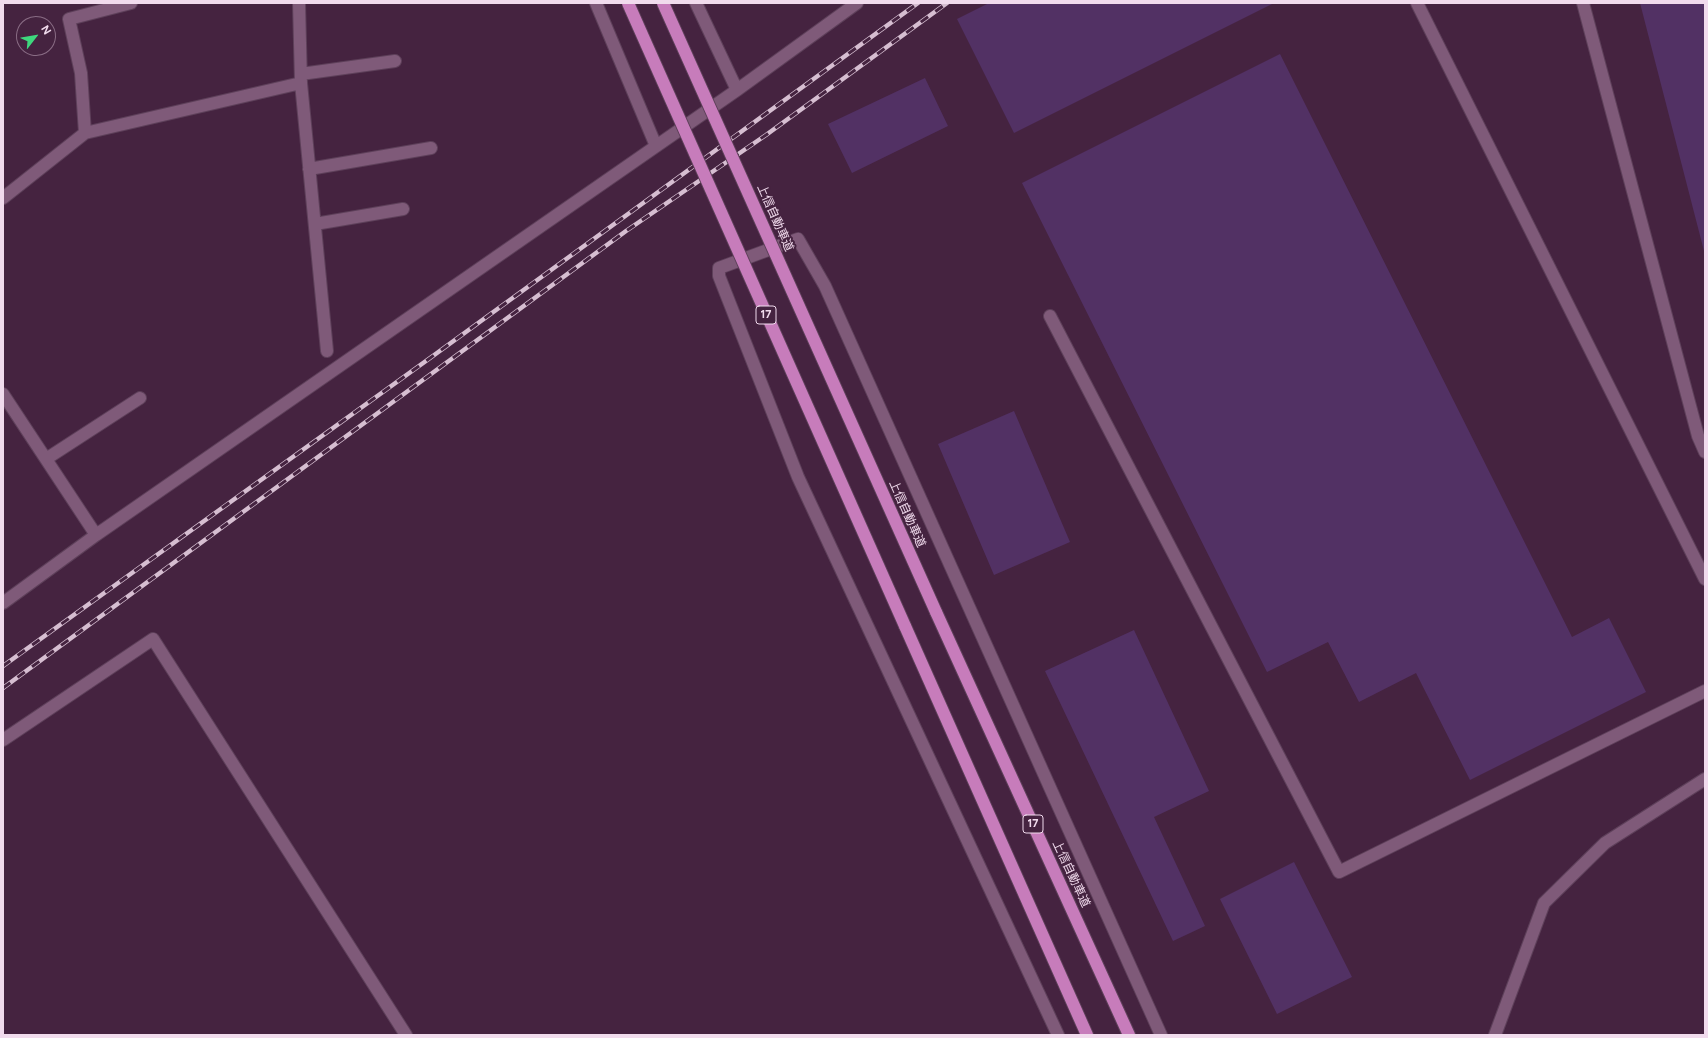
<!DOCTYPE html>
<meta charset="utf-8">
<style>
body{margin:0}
#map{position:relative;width:1708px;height:1038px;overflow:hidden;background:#452340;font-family:Figtree,sans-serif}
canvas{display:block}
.frame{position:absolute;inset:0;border:4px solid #f1dbed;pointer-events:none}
.north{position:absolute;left:16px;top:16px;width:40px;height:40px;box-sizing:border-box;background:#452340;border:1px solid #8a6d85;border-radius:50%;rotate:59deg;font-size:11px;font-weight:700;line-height:16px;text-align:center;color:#f1dbed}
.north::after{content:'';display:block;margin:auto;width:14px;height:18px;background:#3ed77d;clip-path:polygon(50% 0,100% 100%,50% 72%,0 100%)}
</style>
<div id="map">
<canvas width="1708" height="1038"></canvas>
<div class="frame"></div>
<div class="north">N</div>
</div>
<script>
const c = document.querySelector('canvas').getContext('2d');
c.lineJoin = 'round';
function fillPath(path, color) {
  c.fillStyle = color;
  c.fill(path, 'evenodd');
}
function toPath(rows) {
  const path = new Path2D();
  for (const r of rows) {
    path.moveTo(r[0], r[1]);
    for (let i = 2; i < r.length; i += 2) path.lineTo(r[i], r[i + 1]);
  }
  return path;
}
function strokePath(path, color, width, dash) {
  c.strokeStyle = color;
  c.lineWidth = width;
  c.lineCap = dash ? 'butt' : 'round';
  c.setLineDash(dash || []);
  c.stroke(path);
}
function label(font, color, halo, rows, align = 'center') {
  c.font = font + ' Figtree,"Noto Sans JP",sans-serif';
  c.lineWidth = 4;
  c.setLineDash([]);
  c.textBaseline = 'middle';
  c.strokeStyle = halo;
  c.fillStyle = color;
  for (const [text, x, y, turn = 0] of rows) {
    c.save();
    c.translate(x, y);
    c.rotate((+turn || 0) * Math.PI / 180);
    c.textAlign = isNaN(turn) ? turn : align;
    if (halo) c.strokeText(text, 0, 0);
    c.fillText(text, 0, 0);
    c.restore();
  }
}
fillPath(toPath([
 [989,3,1274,3,1014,133,957,19],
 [1640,3,1705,3,1705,251,1704,251],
 [1280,54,1572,637,1609,618,1646,692,1470,780,1416,673,1359,702,1328,642,1267,672,1022,183],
 [925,78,948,126,852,173,828,124],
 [1014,411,1070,542,994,575,938,444],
 [1134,630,1209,791,1154,817,1205,926,1173,941,1045,671],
 [1294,862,1352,977,1277,1014,1220,899]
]), '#523164');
const minor = toPath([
 [596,3,656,146],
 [696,3,737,90],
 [1417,3,1705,579],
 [1583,3,1698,436,1705,452],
 [301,74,395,61],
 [301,83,327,351],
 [85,133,81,73,69,19,131,3],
 [309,169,431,148],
 [3,198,85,133,301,83,299,3],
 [315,224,403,209],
 [1050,316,1339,872,1705,691],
 [3,394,96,535],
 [46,459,140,398],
 [3,603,96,535,737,90,857,3],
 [3,740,153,639,406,1035],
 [1058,1035,798,477,719,276,719,268,798,239,825,286,1161,1035],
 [1495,1035,1544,903,1605,843,1705,779]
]);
const highway = toPath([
 [936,612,1129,1035],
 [905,626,1087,1035]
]);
strokePath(minor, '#5e405a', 14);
strokePath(highway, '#5e405a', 14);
strokePath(minor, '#7f5a79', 12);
strokePath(highway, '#c77cbb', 12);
const rail = toPath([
 [3,666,437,353,918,3],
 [3,688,626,231,766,135,947,3]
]);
strokePath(rail, '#d6bed1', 4.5);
strokePath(rail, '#452340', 3, [9]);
const highwayBridge = toPath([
 [628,3,905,626],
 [663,3,936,612]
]);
strokePath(highwayBridge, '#5e405a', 14, []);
strokePath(highwayBridge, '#c77cbb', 12);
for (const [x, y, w] of [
 [766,315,20],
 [1033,824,20]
]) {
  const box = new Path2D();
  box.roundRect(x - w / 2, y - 9, w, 18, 3);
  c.fillStyle = '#452340';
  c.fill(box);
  strokePath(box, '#f1dbed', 1);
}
label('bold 11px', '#f1dbed', null, [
 ["17",766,315],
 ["17",1033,824]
]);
label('12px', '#f1dbed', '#452340', [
 ["上信自動車道",775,218,66],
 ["上信自動車道",907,514,66],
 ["上信自動車道",1071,874,65]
]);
</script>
